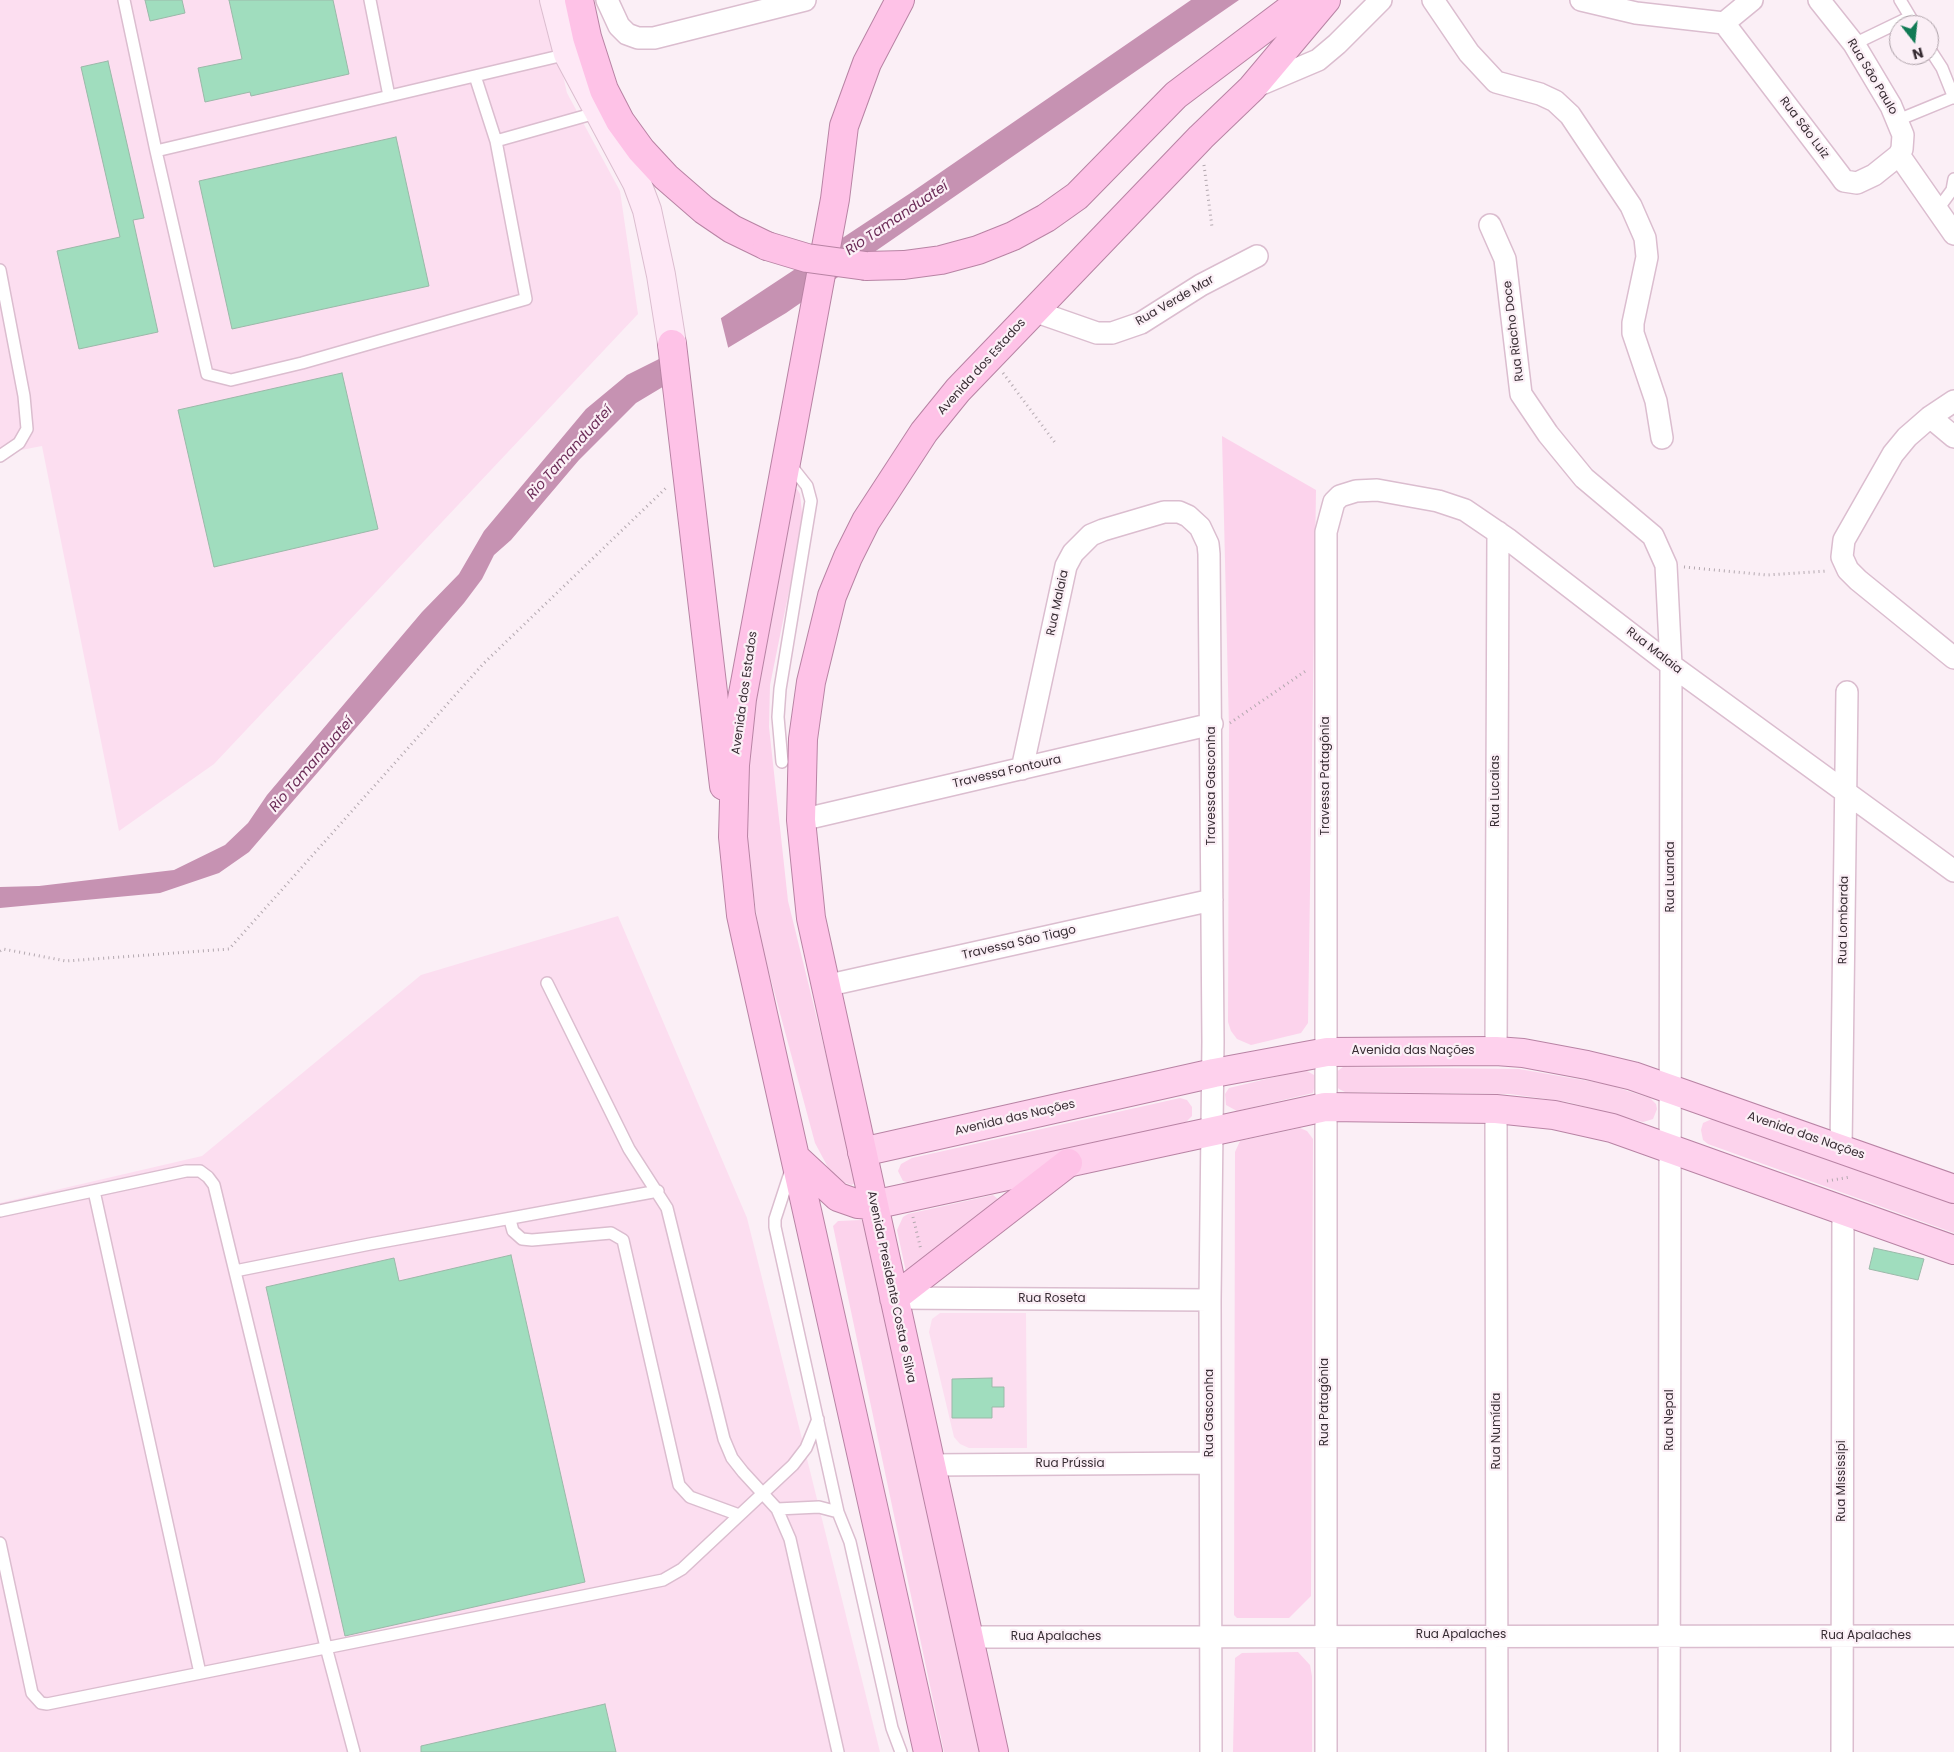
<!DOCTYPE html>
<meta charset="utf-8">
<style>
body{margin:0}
#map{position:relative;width:1954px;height:1752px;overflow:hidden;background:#fbeff6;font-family:Poppins,sans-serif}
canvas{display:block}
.north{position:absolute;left:1889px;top:15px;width:50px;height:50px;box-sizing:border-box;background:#fbeff6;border:1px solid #ada1a8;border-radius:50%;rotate:164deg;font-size:14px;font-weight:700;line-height:20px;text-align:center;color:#372c33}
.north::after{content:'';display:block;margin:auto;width:18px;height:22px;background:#107a54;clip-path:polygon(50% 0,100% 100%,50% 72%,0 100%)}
</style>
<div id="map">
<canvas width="1954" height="1752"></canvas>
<div class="north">N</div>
</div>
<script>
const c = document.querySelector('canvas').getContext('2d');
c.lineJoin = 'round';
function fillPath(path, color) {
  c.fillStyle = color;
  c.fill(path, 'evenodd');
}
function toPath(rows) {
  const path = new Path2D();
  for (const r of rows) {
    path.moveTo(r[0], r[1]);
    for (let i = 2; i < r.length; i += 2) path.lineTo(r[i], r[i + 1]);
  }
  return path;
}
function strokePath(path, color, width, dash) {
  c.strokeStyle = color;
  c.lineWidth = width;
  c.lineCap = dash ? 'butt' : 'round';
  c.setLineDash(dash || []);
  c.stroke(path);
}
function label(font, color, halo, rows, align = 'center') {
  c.font = font + ' Poppins,sans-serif';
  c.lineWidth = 4.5;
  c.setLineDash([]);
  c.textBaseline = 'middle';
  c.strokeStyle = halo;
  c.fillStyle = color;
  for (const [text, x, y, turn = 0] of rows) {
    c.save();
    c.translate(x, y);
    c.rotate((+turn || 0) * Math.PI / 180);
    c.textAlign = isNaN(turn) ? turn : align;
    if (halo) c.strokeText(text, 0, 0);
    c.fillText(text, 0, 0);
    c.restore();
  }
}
fillPath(toPath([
 [0,0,546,0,567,93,620,191,638,314,214,764,119,831,42,446,0,454],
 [618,916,747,1218,880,1752,0,1752,0,1203,202,1156,421,975],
 [940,1313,1026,1313,1027,1448,969,1448,960,1444,954,1437,929,1332,932,1319]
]), '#fcdef0');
fillPath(toPath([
 [1222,436,1316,490,1308,1023,1301,1033,1251,1045,1237,1039,1231,1031,1228,1022,1229,728],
 [794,489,797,489,800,494,803,522,770,685,769,727,788,901,857,1181,852,1185,839,1181,831,1173,815,1143,760,939,748,855,745,798,754,698],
 [1343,1067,1519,1069,1606,1084,1650,1098,1656,1104,1657,1109,1653,1119,1643,1122,1568,1102,1510,1094,1345,1092,1339,1089,1335,1084,1335,1073],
 [1300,1071,1307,1071,1314,1075,1316,1079,1313,1093,1237,1111,1226,1105,1225,1094,1229,1088],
 [1180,1098,1187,1100,1192,1107,1192,1116,1185,1123,915,1184,903,1181,898,1171,901,1164,912,1158],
 [1712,1119,1720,1120,1954,1204,1954,1233,1708,1144,1703,1140,1701,1130,1703,1123],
 [1300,1128,1307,1131,1313,1139,1311,1596,1289,1618,1237,1618,1234,1615,1235,1152,1240,1141],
 [993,1195,999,1200,906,1272,897,1230,903,1217,908,1214],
 [861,1220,864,1221,980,1752,944,1752,833,1226,838,1221],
 [1298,1652,1310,1665,1312,1676,1312,1752,1233,1752,1235,1658,1242,1653]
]), '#fcd3ec');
fillPath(toPath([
 [1191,0,1239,0,786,313,636,403,579,460,511,540,494,555,482,579,464,603,249,852,219,873,160,893,0,908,0,887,39,886,174,870,225,845,248,823,267,795,422,612,459,574,484,531,586,409,627,375,659,359,909,194]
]), '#c692b2');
fillPath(toPath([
 [720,315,729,351,667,389,662,354]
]), '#fbeff6');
const building = toPath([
 [145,0,182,0,185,13,150,21,145,0],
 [229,0,333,0,349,74,251,96,250,92,205,102,198,68,242,59,229,0],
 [108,61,144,218,133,220,158,332,79,349,57,251,120,237,81,67,108,61],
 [396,137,429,286,232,329,199,181,396,137],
 [342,373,378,529,214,567,178,410,342,373],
 [1874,1248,1924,1259,1918,1280,1869,1269,1874,1248],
 [511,1255,585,1582,345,1636,266,1287,394,1258,399,1281,511,1255],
 [992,1378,992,1387,1004,1387,1004,1407,992,1407,992,1418,952,1418,952,1379,992,1378],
 [605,1704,616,1752,421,1752,421,1746,605,1704]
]);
fillPath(building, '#a0ddbe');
strokePath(building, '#9bb9a9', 1);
const service = toPath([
 [124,0,156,151],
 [370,0,389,96],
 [1900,0,1915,25],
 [1854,44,1910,17],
 [1929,48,1942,68,1954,98],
 [475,76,496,141,599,112],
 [1898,120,1954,97],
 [496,141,526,299,302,363,231,380,207,374,156,151,568,54],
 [1938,209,1952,190,1954,179],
 [0,270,24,396,27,429,19,443,0,456],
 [782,762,778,717,780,689,811,501,807,486,788,462],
 [547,983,629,1149,667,1208,724,1439,732,1458,743,1472,777,1509,790,1539,838,1752],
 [791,1170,775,1219,775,1227,838,1512,850,1542,892,1728,901,1752],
 [94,1191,200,1673],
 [0,1211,186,1171,200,1171,208,1177,214,1185,326,1647,354,1752],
 [510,1220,513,1231,522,1239,532,1240,611,1233,623,1240,679,1485,690,1497,739,1515],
 [235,1271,370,1244,658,1191],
 [777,1509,819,1507,838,1512],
 [0,1543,32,1693,41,1703,47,1704,663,1580,682,1569,793,1465,806,1448,818,1419]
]);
const minor = toPath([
 [607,0,619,26,627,34,638,38,654,38,805,0],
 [1433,0,1469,53,1496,82,1540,94,1555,101,1570,115,1631,206,1645,238,1647,257,1633,323,1633,333,1656,401,1662,438],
 [1581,0,1636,13,1724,23],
 [1724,23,1839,174,1844,181,1857,183,1874,175,1899,155,1902,149,1903,135,1891,106,1854,44,1819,0],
 [1724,23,1752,0],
 [1252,88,1318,60,1337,44,1381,0],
 [1899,155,1954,234],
 [1490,225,1505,259,1521,394,1548,434,1584,478,1653,536,1666,565,1671,665,1669,1752],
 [1034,311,1097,333,1112,333,1141,323,1201,285,1257,256],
 [1954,401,1930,417,1907,437,1893,454,1844,540,1842,557,1848,570,1858,580,1954,658],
 [1930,417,1954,437],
 [1022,769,1066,566,1073,553,1091,535,1103,530,1164,512,1179,512,1188,516,1200,527,1208,544,1209,554,1213,1042,1210,1300,1211,1752],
 [801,820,1212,724],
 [825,986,1212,900],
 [1496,1051,1498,532],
 [1496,1109,1497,1752],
 [1841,1148,1847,692],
 [894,1298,1210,1300],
 [930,1465,1210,1463],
 [969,1637,1954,1636],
 [1326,1752,1326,532,1334,502,1340,496,1356,491,1377,490,1438,501,1465,510,1509,540,1671,665,1954,871],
 [1842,1752,1843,1210]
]);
const secondary = toPath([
 [554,0,568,54,637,183,647,210,661,275,672,344]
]);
const primary = toPath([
 [862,1152,1214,1073,1327,1052,1496,1051,1523,1053,1587,1065,1633,1076,1954,1189],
 [873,1205,1325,1107,1496,1109,1554,1115,1612,1128,1954,1250]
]);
const trunk = toPath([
 [579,0,587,37,604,90,620,121,641,150,666,177,704,210,732,229,767,246],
 [900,0,867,63,844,126,835,199,742,699,735,765,733,837,741,915,746,938,928,1752],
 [866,266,904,265,941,260,978,250,1013,236,1046,218,1077,196,1176,95,1302,0],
 [672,344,724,786],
 [796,1158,838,1197,858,1204,873,1205],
 [894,1298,1068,1163],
 [994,1752,811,918,801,820,803,739,811,682,832,596,848,557,866,521,924,432,958,390,1034,311,1201,137,1252,88,1326,0]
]);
strokePath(service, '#dbbdcf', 14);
strokePath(minor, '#dbbdcf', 24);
strokePath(secondary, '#dbbdcf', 30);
strokePath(primary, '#b883a4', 30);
strokePath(trunk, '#b883a4', 30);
strokePath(toPath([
 [1204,165,1212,227],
 [1003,373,1056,444],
 [1684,567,1767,575,1827,571],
 [1230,723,1307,670],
 [0,951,3,949,66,961,229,949,483,664,667,487],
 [1827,1181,1850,1177],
 [913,1217,921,1250]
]), '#b3a8af', 3, [1, 4]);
strokePath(service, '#fff', 11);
strokePath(minor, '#fff', 21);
strokePath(secondary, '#fee8f6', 28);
strokePath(primary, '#fed1ed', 28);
strokePath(trunk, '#fec2e7', 28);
const trunkBridge = toPath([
 [767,246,807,258,866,266]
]);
strokePath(trunkBridge, '#b883a4', 30, []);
strokePath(trunkBridge, '#fec2e7', 28);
label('12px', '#372c33', '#fbeff6', [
 ["Rua São Paulo",1872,77,59],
 ["Rua São Luiz",1804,128,53],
 ["Rua Verde Mar",1175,301,-30],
 ["Rua Riacho Doce",1514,331,-97],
 ["Avenida dos Estados",982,367,-48],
 ["Rua Malaia",1058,603,-78],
 ["Rua Malaia",1654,651,38],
 ["Avenida dos Estados",745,693,-82],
 ["Travessa Fontoura",1007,772,-13],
 ["Travessa Patagônia",1326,776,-90],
 ["Travessa Gasconha",1212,786,-90],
 ["Rua Lucaias",1496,791,-90],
 ["Rua Luanda",1671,877,-90],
 ["Rua Lombarda",1844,920,-89],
 ["Travessa São Tiago",1019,943,-13],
 ["Avenida das Nações",1413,1051],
 ["Avenida das Nações",1015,1118,-13],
 ["Avenida das Nações",1806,1136,19],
 ["Avenida Presidente Costa e Silva",891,1287,78],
 ["Rua Roseta",1052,1299],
 ["Rua Patagônia",1325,1402,-90],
 ["Rua Gasconha",1210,1413,-90],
 ["Rua Nepal",1670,1420,-90],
 ["Rua Numídia",1497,1431,-90],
 ["Rua Prússia",1070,1464],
 ["Rua Mississipi",1842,1481,-90],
 ["Rua Apalaches",1461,1635],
 ["Rua Apalaches",1866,1636],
 ["Rua Apalaches",1056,1637]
]);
label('italic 14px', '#6c2d58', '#fbeff6', [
 ["Rio Tamanduateí",897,219,-34],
 ["Rio Tamanduateí",570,453,-48],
 ["Rio Tamanduateí",312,765,-49]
]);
</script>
